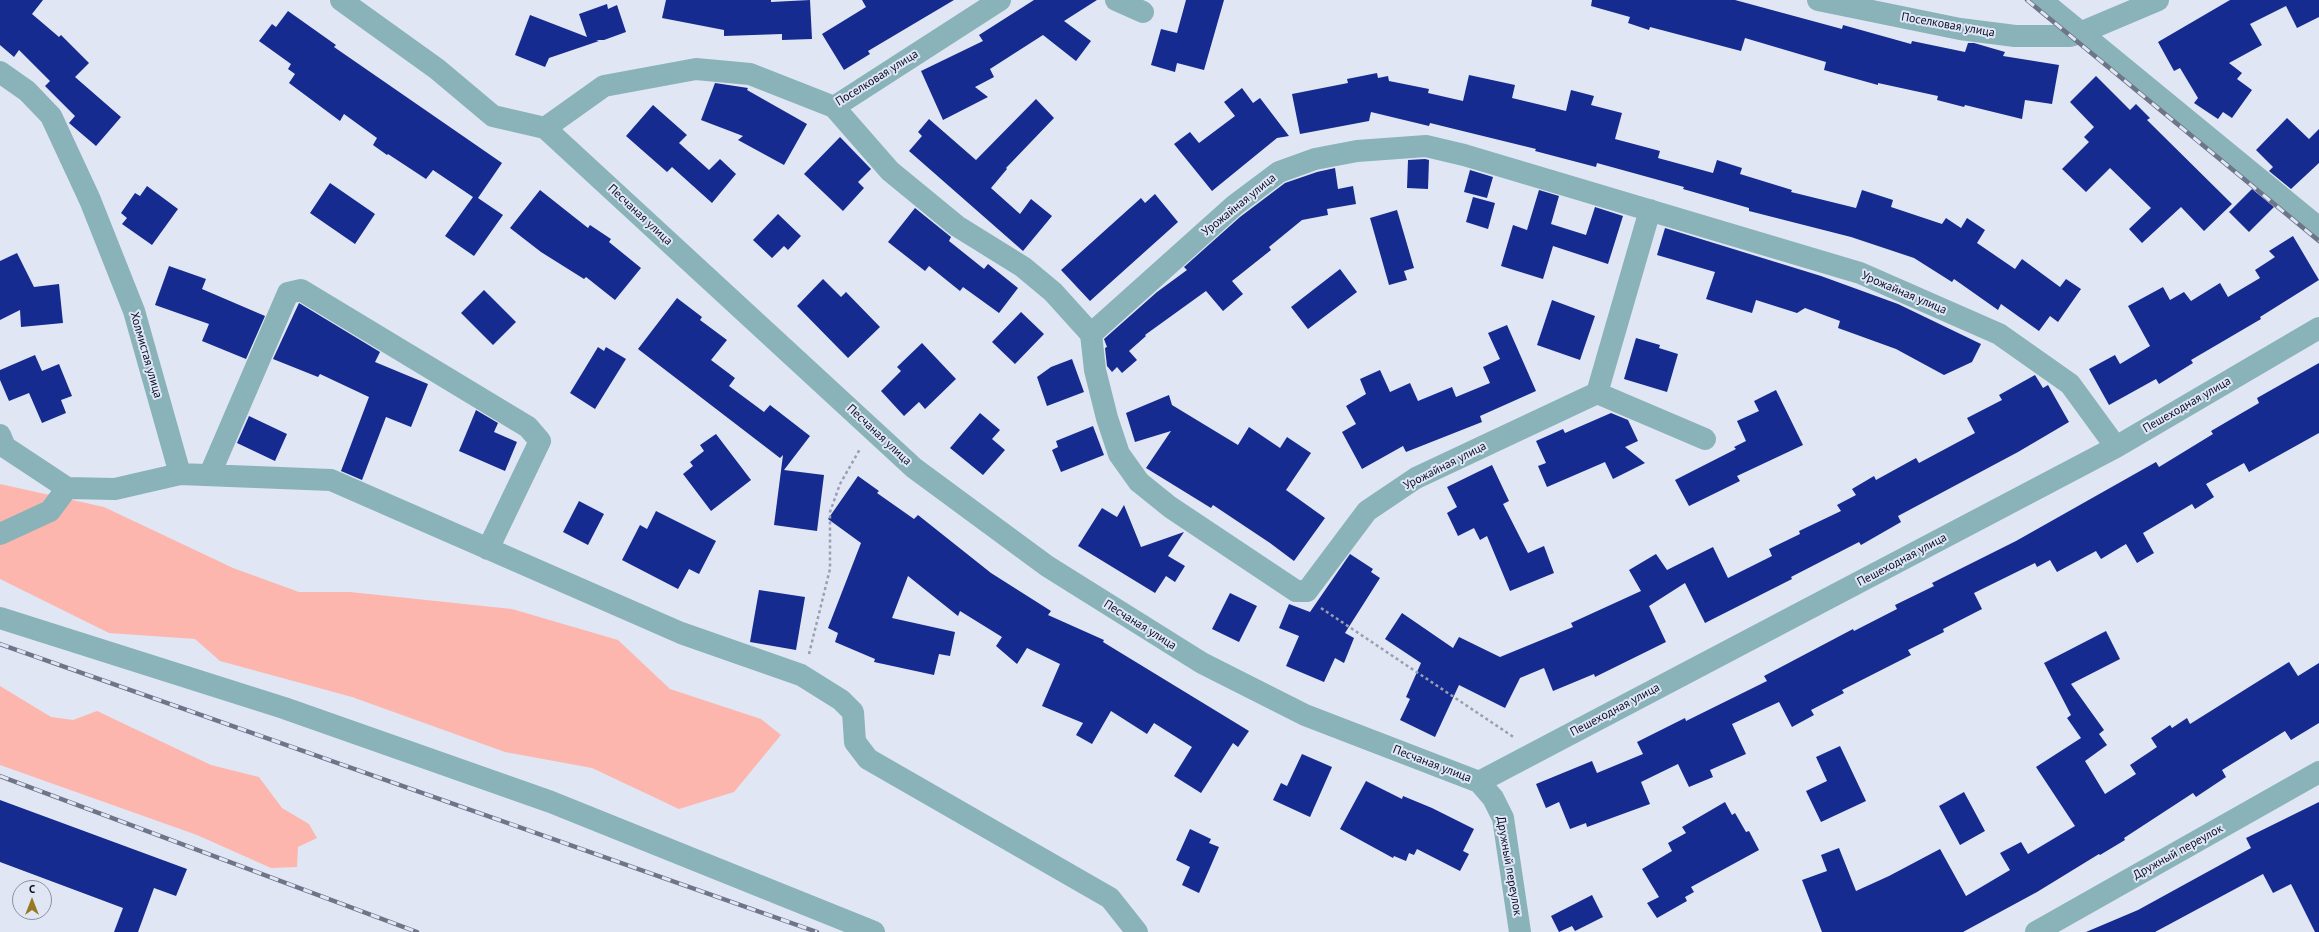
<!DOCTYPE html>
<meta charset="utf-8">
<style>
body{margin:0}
#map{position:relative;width:2319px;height:932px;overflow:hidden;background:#e0e6f4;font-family:"PT Sans",sans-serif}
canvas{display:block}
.north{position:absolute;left:12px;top:880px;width:40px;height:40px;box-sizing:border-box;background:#e0e6f4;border:1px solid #8a91a3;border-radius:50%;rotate:0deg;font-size:11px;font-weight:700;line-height:16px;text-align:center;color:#09112a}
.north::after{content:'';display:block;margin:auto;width:14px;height:18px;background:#987821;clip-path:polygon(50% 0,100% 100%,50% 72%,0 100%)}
</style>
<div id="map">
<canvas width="2319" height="932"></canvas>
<div class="north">С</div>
</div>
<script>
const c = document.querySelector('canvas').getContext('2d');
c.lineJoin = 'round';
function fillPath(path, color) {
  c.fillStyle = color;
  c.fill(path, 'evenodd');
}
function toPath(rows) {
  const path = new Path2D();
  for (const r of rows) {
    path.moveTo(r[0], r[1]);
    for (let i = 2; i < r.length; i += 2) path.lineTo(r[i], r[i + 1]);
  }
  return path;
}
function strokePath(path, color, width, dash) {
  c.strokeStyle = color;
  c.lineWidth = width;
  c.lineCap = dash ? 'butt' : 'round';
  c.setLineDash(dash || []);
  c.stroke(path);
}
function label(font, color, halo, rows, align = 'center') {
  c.font = font + ' "PT Sans",sans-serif';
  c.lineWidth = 4;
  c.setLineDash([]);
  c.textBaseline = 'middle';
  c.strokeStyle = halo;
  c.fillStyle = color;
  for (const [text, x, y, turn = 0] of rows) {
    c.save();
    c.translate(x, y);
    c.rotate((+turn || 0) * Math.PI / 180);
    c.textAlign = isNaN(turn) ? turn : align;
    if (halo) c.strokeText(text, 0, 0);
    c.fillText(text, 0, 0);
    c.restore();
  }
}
fillPath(toPath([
 [0,484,104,507,233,568,299,592,350,592,512,609,618,640,670,689,761,719,781,735,734,792,679,809,592,768,505,752,352,697,220,661,195,639,109,633,0,579],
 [0,686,51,717,73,720,97,711,211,765,259,777,282,808,309,824,317,838,298,847,297,867,271,868,197,835,0,765]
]), '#fdb6ad');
fillPath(toPath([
 [0,0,43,0,32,14,59,37,61,35,89,63,75,77,121,117,96,146,69,123,75,116,45,86,50,81,19,50,14,57,0,45],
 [666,0,771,0,771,2,810,0,812,39,782,40,782,34,724,36,724,30,662,18],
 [862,0,954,0,868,51,870,54,844,70,822,34,866,7],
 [1034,0,1097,0,1064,21,1091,41,1076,61,1043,35,990,69,994,77,975,87,988,97,943,120,921,71,983,41,979,35],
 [1186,0,1224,0,1204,70,1177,63,1175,72,1151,65,1161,29,1177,33],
 [1592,0,1735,0,1842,29,1843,25,1911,44,1912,41,1965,52,1968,43,1974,43,2005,52,2003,56,2059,65,2052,104,2025,100,2022,119,1965,105,1964,107,1937,100,1938,96,1878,83,1878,85,1824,70,1826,62,1745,38,1741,51,1650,27,1649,30,1628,23,1630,17,1591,6],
 [2230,0,2319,0,2319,17,2297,28,2286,6,2250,24,2262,45,2229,63,2242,73,2237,79,2252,90,2232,118,2223,112,2218,119,2194,103,2198,98,2180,68,2174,71,2158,42],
 [607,4,608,9,617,5,626,32,604,40,596,40,599,41,549,58,545,67,515,55,530,15,587,37,579,14],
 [288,11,336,45,334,47,502,163,478,198,503,215,474,256,445,236,473,197,433,170,426,179,388,154,387,155,373,145,377,138,344,114,340,121,289,83,295,74,288,69,291,64,259,41,272,24,276,27],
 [1377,73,1378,78,1388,76,1389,81,1429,89,1428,93,1463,101,1469,75,1515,85,1512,98,1566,111,1571,90,1594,96,1591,105,1622,113,1615,139,1660,151,1658,158,1713,173,1717,160,1742,168,1740,174,1792,190,1791,192,1856,208,1862,190,1893,200,1891,207,1942,224,1946,218,1961,228,1967,218,1985,230,1977,243,2015,269,2022,259,2060,287,2066,279,2081,289,2058,322,2050,316,2039,331,2001,304,1998,310,1954,279,1952,282,1914,258,1851,237,1749,211,1749,208,1683,189,1684,187,1597,163,1596,167,1535,151,1536,149,1430,123,1429,126,1371,112,1369,121,1300,134,1292,94,1348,83,1347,79],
 [2096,76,2130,110,2136,104,2150,118,2147,120,2232,204,2204,231,2181,207,2142,243,2129,229,2151,208,2110,168,2086,192,2062,169,2089,142,2084,137,2094,127,2070,102],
 [715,83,748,88,747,90,807,124,784,165,738,140,743,136,701,120],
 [1242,88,1253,103,1260,98,1289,136,1277,138,1212,191,1174,144,1190,132,1199,143,1235,116,1224,102],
 [1036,99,1054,118,1006,168,1007,169,991,188,1020,214,1031,199,1052,216,1023,251,909,151,922,136,918,132,929,119,976,160],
 [653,105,687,135,679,143,709,170,720,159,736,174,712,203,672,167,667,172,626,136],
 [2287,118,2309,139,2319,129,2319,163,2291,189,2269,171,2273,167,2256,150],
 [840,137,871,169,858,182,864,188,843,211,804,174],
 [1425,159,1429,160,1428,189,1407,188,1408,160],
 [1335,168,1338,189,1353,186,1356,204,1327,209,1328,215,1302,220,1269,247,1271,250,1232,281,1243,294,1223,311,1206,291,1145,335,1146,336,1129,351,1137,360,1122,373,1117,367,1112,372,1107,366,1105,348,1107,347,1104,339,1157,292,1187,270,1184,267,1240,217,1285,183,1317,172],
 [1470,170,1493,177,1487,198,1464,192],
 [330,183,375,214,355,244,310,213],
 [147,186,178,209,152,245,122,224,127,218,121,213,135,193,140,196],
 [2252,189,2274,207,2249,232,2229,212],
 [540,190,588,228,590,225,611,239,609,242,641,268,615,300,586,277,584,279,541,252,510,228],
 [1539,190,1559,196,1551,224,1586,235,1595,207,1623,216,1608,264,1553,246,1543,279,1501,266,1513,225,1527,230],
 [1155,194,1178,222,1090,301,1061,270,1141,198,1145,203],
 [1473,197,1495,203,1488,229,1466,222],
 [915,208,951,237,949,241,984,269,988,264,1018,288,999,313,963,287,960,291,929,266,925,271,888,242],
 [1397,210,1414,268,1404,271,1407,280,1389,285,1370,218],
 [778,214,801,236,788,250,784,246,772,258,753,240],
 [1665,228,1821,276,1898,304,1981,344,1972,362,1944,375,1896,349,1838,328,1840,321,1805,308,1797,313,1756,300,1752,313,1706,299,1715,272,1657,255],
 [2293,236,2319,280,2260,317,2261,319,2191,360,2193,363,2159,384,2156,379,2109,405,2089,369,2115,355,2120,364,2150,346,2128,306,2163,287,2170,300,2184,292,2191,301,2220,283,2228,297,2260,278,2255,270,2275,257,2269,251],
 [17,253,34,287,59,284,63,323,21,327,20,310,0,320,0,261],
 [169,266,206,279,202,289,265,316,246,359,202,341,209,324,155,305],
 [1340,269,1357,292,1308,329,1291,307],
 [823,279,841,297,846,292,880,327,848,358,797,306],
 [484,290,516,322,493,345,461,313],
 [677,298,702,317,700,320,727,340,711,360,735,378,729,386,764,412,770,405,810,436,784,470,824,475,817,531,774,525,783,455,780,458,638,349],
 [1552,300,1595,316,1580,360,1537,345],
 [299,303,380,352,375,362,428,384,411,427,386,417,362,480,341,471,369,397,320,374,318,377,273,359],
 [1021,312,1044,334,1015,364,992,342],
 [1507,325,1536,391,1480,416,1482,422,1406,452,1403,446,1362,469,1342,432,1356,424,1346,406,1366,394,1360,379,1380,370,1390,392,1410,383,1418,401,1452,387,1456,397,1490,383,1483,367,1500,359,1488,333],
 [1636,338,1660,345,1659,348,1678,354,1667,392,1624,379],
 [922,343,956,379,925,409,919,402,904,416,881,391,901,371,897,367],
 [598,347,604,351,606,347,626,359,595,409,570,393],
 [35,355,42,371,59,364,72,396,61,400,66,413,42,423,29,393,9,401,0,380,0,370],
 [1072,359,1084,392,1047,406,1037,377,1051,367],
 [2319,363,2319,433,2249,472,2244,463,2206,484,2214,497,2195,509,2192,504,2143,533,2154,553,2137,563,2126,544,2101,559,2096,551,2057,572,2050,560,2037,567,2035,563,1974,593,1982,609,1943,629,1944,632,1908,650,1911,655,1842,690,1844,693,1811,710,1814,715,1792,727,1779,702,1732,724,1746,754,1710,770,1713,777,1689,787,1678,764,1641,782,1650,804,1587,827,1586,823,1570,829,1559,802,1546,808,1536,784,1592,761,1597,773,1643,754,1637,742,1685,718,1686,721,1767,681,1764,676,1853,629,1854,631,1897,609,1895,605,1934,586,1932,583,2016,541,2156,462,2159,467,2213,434,2211,431,2259,403,2257,398],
 [2035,375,2043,388,2048,385,2069,422,2018,452,1898,516,1901,522,1861,545,1859,542,1791,577,1792,579,1705,623,1685,583,1649,606,1666,642,1595,677,1594,674,1553,691,1544,668,1520,678,1505,708,1459,685,1435,737,1400,720,1410,699,1406,697,1421,663,1385,639,1402,613,1453,648,1459,637,1500,657,1573,627,1571,623,1641,591,1629,570,1656,554,1667,570,1713,547,1728,578,1772,556,1769,549,1800,534,1799,531,1841,511,1837,505,1856,495,1852,489,1874,476,1876,480,1916,458,1919,463,1975,433,1967,418,2002,400,1999,395],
 [1776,390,1803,445,1737,476,1740,481,1689,506,1675,480,1736,449,1734,447,1746,441,1737,421,1759,411,1754,401],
 [1169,395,1172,405,1238,445,1249,427,1280,448,1287,437,1311,453,1286,490,1325,518,1294,561,1270,543,1213,505,1211,508,1146,468,1171,431,1135,442,1126,413],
 [476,410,498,423,494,432,517,442,505,471,459,451],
 [980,413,1000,430,992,439,1005,450,983,475,950,448],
 [1611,413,1628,420,1638,441,1625,447,1645,463,1613,479,1605,462,1547,487,1538,466,1546,463,1536,441,1563,429,1565,433],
 [249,416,287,434,275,461,237,443],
 [1093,426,1104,455,1061,472,1052,450,1058,447,1056,441],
 [716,434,751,480,711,511,683,474,693,466,690,462,704,451,700,445],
 [1492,465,1509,501,1503,504,1528,553,1544,546,1554,573,1510,591,1487,536,1480,540,1474,528,1458,536,1447,513,1457,507,1447,487],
 [858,476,879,491,877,493,914,519,918,515,991,573,1051,611,1048,615,1104,640,1103,642,1249,731,1238,747,1233,743,1201,793,1174,776,1192,747,1154,723,1147,734,1111,711,1092,744,1076,735,1083,723,1042,706,1060,664,1027,648,1017,664,996,646,1002,637,960,611,958,616,908,576,892,618,955,632,950,656,939,654,934,675,874,662,875,659,835,642,838,633,828,628,861,543,828,519],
 [579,501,604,514,588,545,563,532],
 [1124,505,1141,547,1184,532,1168,556,1185,566,1175,582,1166,576,1155,593,1078,546,1102,508,1117,517],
 [656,511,716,541,699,574,689,569,678,589,622,560,640,525,647,529],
 [1350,554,1373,569,1371,572,1380,578,1345,633,1354,638,1344,663,1335,658,1324,682,1286,666,1299,636,1279,628,1289,604,1310,612],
 [759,590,805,597,796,650,750,642],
 [1230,593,1257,606,1239,642,1212,629],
 [2106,631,2120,659,2071,684,2104,730,2099,734,2107,745,2085,761,2105,794,2136,774,2130,765,2157,747,2151,738,2170,725,2172,728,2187,718,2190,724,2289,662,2298,676,2319,663,2319,723,2291,740,2285,731,2222,770,2226,777,2196,797,2193,793,2124,838,2125,840,2100,855,2099,854,2037,892,1963,932,1822,932,1802,880,1827,871,1821,855,1839,848,1856,891,1889,876,1940,849,1966,896,2010,870,2000,853,2021,842,2028,854,2075,826,2036,767,2081,738,2067,718,2071,715,2044,663],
 [1840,746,1866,801,1821,822,1806,791,1827,781,1816,757],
 [1302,754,1332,767,1310,817,1273,800,1281,783,1287,786],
 [1366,781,1402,799,1403,796,1432,808,1474,829,1463,851,1469,854,1460,871,1417,849,1414,855,1409,853,1406,861,1394,856,1393,858,1340,829],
 [1964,792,1985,831,1960,845,1939,806],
 [0,800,187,869,176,896,154,888,138,932,114,932,123,908,0,862],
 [1725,802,1732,815,1735,813,1746,832,1749,831,1759,850,1691,887,1694,892,1685,897,1687,901,1657,918,1647,903,1659,897,1642,869,1672,851,1668,843,1686,833,1682,827],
 [2319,802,2319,932,2315,932,2291,884,2273,893,2263,874,2155,932,2086,932,2138,910,2251,848,2246,838],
 [1190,829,1211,839,1209,843,1219,847,1199,893,1182,885,1190,867,1176,860],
 [1592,895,1603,917,1575,931,1572,926,1559,932,1551,916]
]), '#162b90');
strokePath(toPath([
 [1321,608,1515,738],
 [809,654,830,569,830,512,840,484,860,449]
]), '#989fb1', 2.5, [3, 3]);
strokePath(toPath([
 [341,0,437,69,493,116,545,128,914,468,1047,566,1202,663,1305,715,1479,782,1493,798,1503,818,1520,932],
 [1116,0,1143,12],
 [1818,0,1960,29,2015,36,2070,36,2080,33,2158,0],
 [2041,0,2319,228],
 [0,72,27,91,51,116,90,200,134,311,180,474],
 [834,107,890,171,957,226,1023,267,1053,292,1091,334,1095,370,1107,418,1119,454,1139,482,1170,507,1296,591,1307,591,1367,511,1416,478,1597,393,1650,210],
 [545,128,604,86,696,69,750,74,834,107,1000,0],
 [1091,334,1235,205,1279,172,1315,159,1357,151,1426,146,1464,155,1860,273,1999,334,2070,384,2116,447],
 [1597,393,1705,439],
 [0,435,5,447,67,488,115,489,180,474,331,480,681,633,801,675,841,700,853,712,855,742,868,759,1110,898,1137,932],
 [210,474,288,293,301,290,528,427,540,441,488,549],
 [0,534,50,511,67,488],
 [0,618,284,708,551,802,874,932],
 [1479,782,2116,447,2319,328],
 [2036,932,2319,772]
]), '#89b3b9', 22);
const rail = toPath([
 [2027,0,2319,241],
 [0,644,817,932],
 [0,776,417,932]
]);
strokePath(rail, '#6e7589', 4.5);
strokePath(rail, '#e0e6f4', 3, [9]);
label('12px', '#09112a', '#e0e6f4', [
 ["Поселковая улица",1948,25,10],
 ["Поселковая улица",877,78,-32],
 ["Урожайная улица",1239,205,-39],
 ["Песчаная улица",640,215,43],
 ["Урожайная улица",1904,293,23],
 ["Холмистая улица",146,355,74],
 ["Пешеходная улица",2187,405,-30],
 ["Песчаная улица",879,435,43],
 ["Урожайная улица",1445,466,-27],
 ["Пешеходная улица",1902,560,-28],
 ["Песчаная улица",1140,625,32],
 ["Пешеходная улица",1615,710,-28],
 ["Песчаная улица",1432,764,21],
 ["Дружный переулок",2178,852,-29],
 ["Дружный переулок",1509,866,80]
]);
</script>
